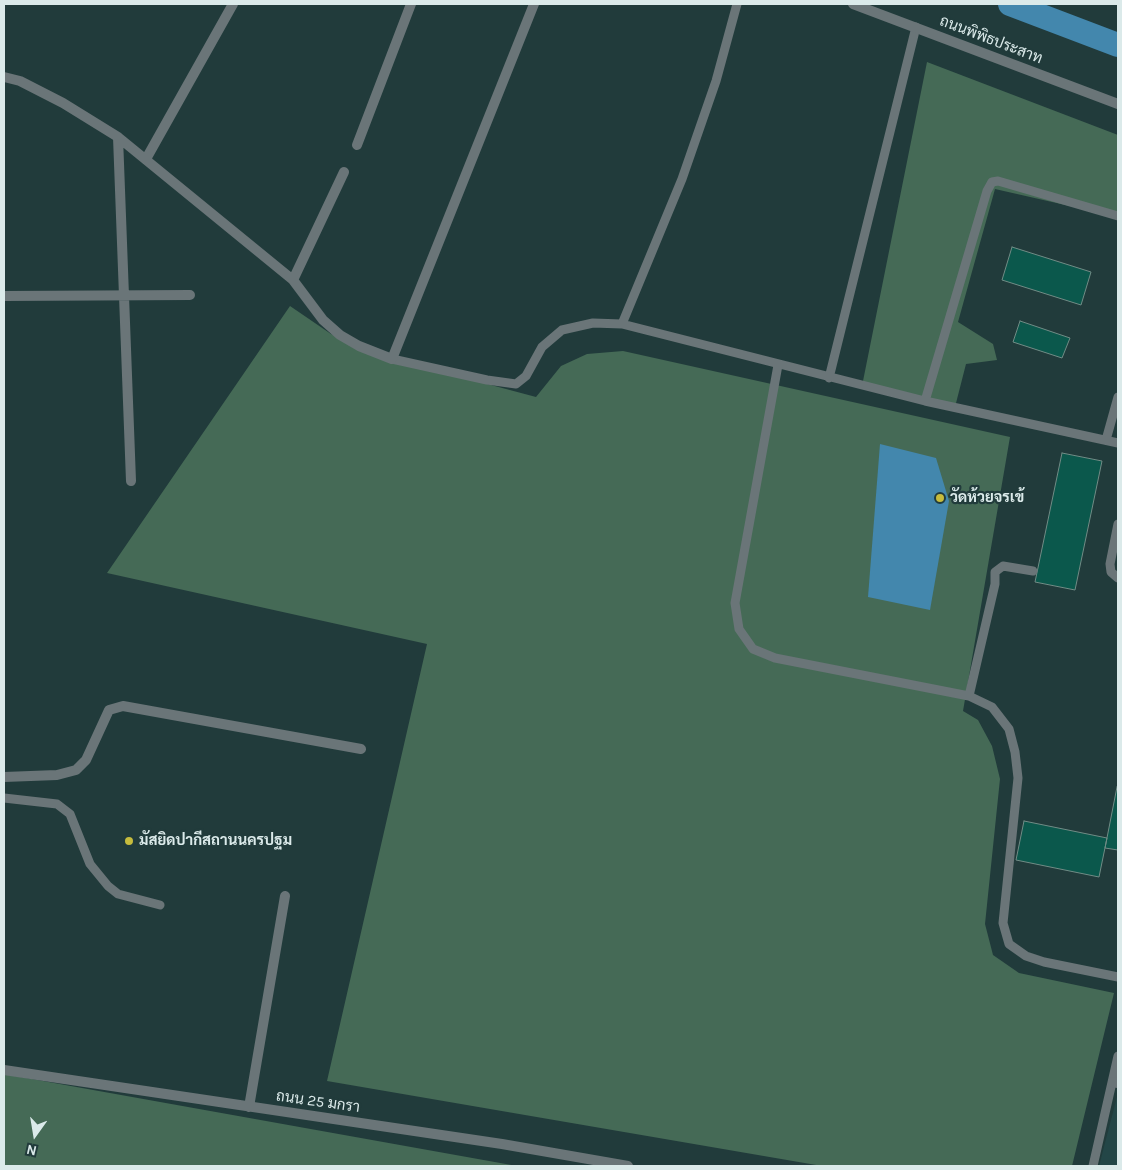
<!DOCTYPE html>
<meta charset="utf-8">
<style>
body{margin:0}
#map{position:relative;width:1122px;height:1170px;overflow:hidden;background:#213b3b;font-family:Karla,sans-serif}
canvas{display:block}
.frame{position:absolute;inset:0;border:5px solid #dbeaea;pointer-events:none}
.north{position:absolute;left:10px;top:1110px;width:50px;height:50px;-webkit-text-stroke:4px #213b3b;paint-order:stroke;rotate:193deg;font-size:14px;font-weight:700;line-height:20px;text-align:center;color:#dbeaea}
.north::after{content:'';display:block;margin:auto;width:18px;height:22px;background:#dbeaea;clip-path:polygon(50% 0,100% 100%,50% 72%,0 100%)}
</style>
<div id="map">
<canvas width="1122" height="1170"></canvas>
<div class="frame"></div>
<div class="north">N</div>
</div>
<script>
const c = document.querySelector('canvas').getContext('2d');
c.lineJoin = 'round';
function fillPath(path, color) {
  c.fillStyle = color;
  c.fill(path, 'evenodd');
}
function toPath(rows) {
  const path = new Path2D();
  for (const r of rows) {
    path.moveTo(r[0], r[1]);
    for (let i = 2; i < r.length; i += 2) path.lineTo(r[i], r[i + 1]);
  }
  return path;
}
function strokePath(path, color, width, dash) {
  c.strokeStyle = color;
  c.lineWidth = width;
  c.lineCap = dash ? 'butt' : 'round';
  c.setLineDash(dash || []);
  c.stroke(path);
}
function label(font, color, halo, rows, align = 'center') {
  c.font = font + ' Karla,Sarabun,sans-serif';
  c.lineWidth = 4.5;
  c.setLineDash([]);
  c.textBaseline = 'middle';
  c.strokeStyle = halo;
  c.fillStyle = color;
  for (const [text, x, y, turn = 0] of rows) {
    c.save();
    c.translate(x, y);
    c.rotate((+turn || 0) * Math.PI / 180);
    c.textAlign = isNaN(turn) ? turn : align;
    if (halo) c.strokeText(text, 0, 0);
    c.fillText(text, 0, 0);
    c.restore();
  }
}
fillPath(toPath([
 [1118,1093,1118,1166,1099,1166]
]), '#234647');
fillPath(toPath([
 [927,62,1118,135,1118,217,995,189,958,322,993,344,997,360,966,364,955,407,862,386],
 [290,306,331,334,375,354,536,397,561,366,587,354,623,351,1010,437,963,711,978,720,992,746,1000,779,985,924,993,955,1019,973,1114,993,1072,1166,822,1166,327,1081,427,644,107,573],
 [4,1074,517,1166,4,1166]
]), '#456a56');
fillPath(toPath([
 [880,444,936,458,949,501,930,610,868,597]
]), '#4387ad');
strokePath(toPath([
 [1010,4,1118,45]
]), '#4387ad', 24);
const building = toPath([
 [1012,247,1091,272,1081,305,1002,280,1012,247],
 [1020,321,1070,338,1062,358,1013,342,1020,321],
 [1062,453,1102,461,1075,590,1035,582,1062,453],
 [1117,787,1118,788,1118,850,1105,848,1117,787],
 [1024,821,1107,838,1099,877,1016,860,1024,821]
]);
fillPath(building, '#0b584c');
strokePath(building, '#718c86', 1);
strokePath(toPath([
 [622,324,682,179,716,81,737,4],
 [392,359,487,380,516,384,526,376,542,347,562,330,593,323,622,324,925,401,1118,443],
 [778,365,735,603,739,629,753,649,775,658,969,696,992,707,1009,729,1015,752,1018,778,1003,923,1009,944,1026,956,1044,962,1118,977],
 [829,378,916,27],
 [925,401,987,191,992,182,998,181,1118,216],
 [1106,440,1118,397],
 [1118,524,1110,564,1111,572,1118,578],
 [969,696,995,584,995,572,1003,566,1033,571],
 [4,798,57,804,70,814,90,864,108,886,118,894,160,905],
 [1093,1166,1118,1056]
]), '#6a7578', 9);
strokePath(toPath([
 [853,4,1118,104],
 [4,77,20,81,63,103,118,137,293,280,323,320,340,335,359,346,392,359,534,4],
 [118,137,131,481],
 [357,145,411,4],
 [146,159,233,4],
 [293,280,344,172],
 [4,296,190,295],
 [4,777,57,775,76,770,86,760,109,710,123,706,361,749],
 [4,1070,502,1144,628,1166],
 [1113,1082,1118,1083],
 [249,1107,285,896]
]), '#6a7578', 10);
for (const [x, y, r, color] of [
 [940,498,5,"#c6bc3d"],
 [129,841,5,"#c6bc3d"]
]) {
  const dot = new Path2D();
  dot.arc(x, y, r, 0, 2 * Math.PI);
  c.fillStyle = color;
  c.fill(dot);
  strokePath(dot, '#213b3b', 2);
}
label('15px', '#dbeaea', '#213b3b', [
 ["ถนนพิพิธประสาท",991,40,21],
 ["ถนน 25 มกรา",318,1102,8]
]);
label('bold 15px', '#dbeaea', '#213b3b', [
 ["วัดห้วยจรเข้",950,498],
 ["มัสยิดปากีสถานนครปฐม",139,841]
], 'left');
</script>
